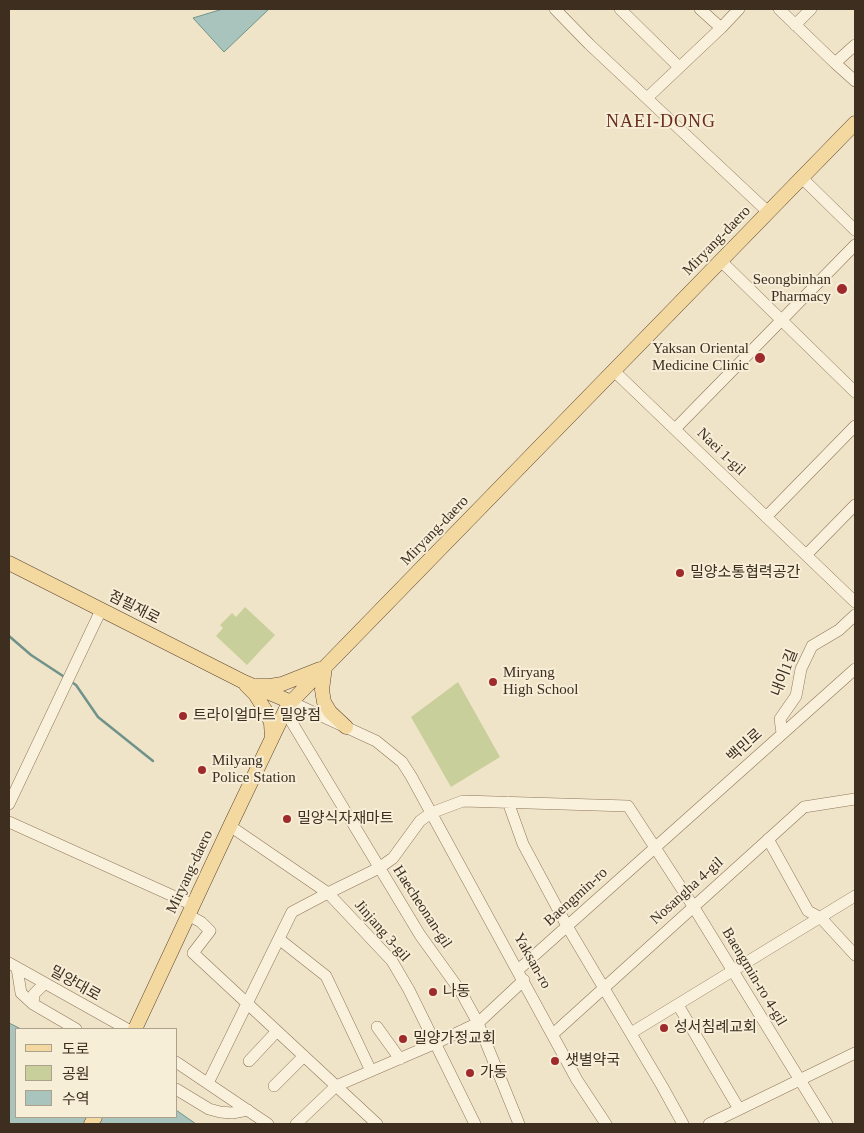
<!DOCTYPE html>
<meta charset="utf-8">
<style>
body{margin:0}
#map{position:relative;width:864px;height:1133px;overflow:hidden;background:#f0e4c8;font-family:"Times New Roman","Noto Sans KR",serif}
canvas{display:block}
.frame{position:absolute;inset:0;border:10px solid #3d2e20;pointer-events:none}
.legend{position:absolute;left:15px;top:1028px;width:162px;height:90px;box-sizing:border-box;background:#f7eed8;border:1px solid #ada18e;margin:0;padding:6px 9px;list-style:none;font-size:15px;color:#3d2e20}
.legend li{display:flex;align-items:center;gap:10px;height:25px}
.legend b{width:25px;border:1px solid #ada18e}
</style>
<div id="map">
<canvas width="864" height="1133"></canvas>
<div class="frame"></div>
<ul class="legend">
<li><b style="height:6px;background:#f3d9a0"></b>도로</li>
<li><b style="height:14px;background:#c9cf9b"></b>공원</li>
<li><b style="height:14px;background:#a9c4bc"></b>수역</li>
</ul>
</div>
<script>
const c = document.querySelector('canvas').getContext('2d');
c.lineJoin = 'round';
function fillPath(path, color) {
  c.fillStyle = color;
  c.fill(path, 'evenodd');
}
function toPath(rows) {
  const path = new Path2D();
  for (const r of rows) {
    path.moveTo(r[0], r[1]);
    for (let i = 2; i < r.length; i += 2) path.lineTo(r[i], r[i + 1]);
  }
  return path;
}
function strokePath(path, color, width, dash) {
  c.strokeStyle = color;
  c.lineWidth = width;
  c.lineCap = dash ? 'butt' : 'round';
  c.setLineDash(dash || []);
  c.stroke(path);
}
function label(font, color, halo, rows, align = 'center') {
  c.font = font + ' "Times New Roman","Noto Sans KR",serif';
  c.lineWidth = 4;
  c.setLineDash([]);
  c.textBaseline = 'middle';
  c.strokeStyle = halo;
  c.fillStyle = color;
  for (const [text, x, y, turn = 0] of rows) {
    c.save();
    c.translate(x, y);
    c.rotate((+turn || 0) * Math.PI / 180);
    c.textAlign = isNaN(turn) ? turn : align;
    if (halo) c.strokeText(text, 0, 0);
    c.fillText(text, 0, 0);
    c.restore();
  }
}
fillPath(toPath([
 [245,607,275,635,247,665,216,636,223,628,220,625,232,613,236,617],
 [458,682,500,757,451,787,411,717]
]), '#c9cf9b');
const water = toPath([
 [223,9,269,9,224,52,193,18,223,9],
 [9,1023,21,1029,16,1029,16,1117,176,1117,176,1110,196,1124,9,1124,9,1023]
]);
fillPath(water, '#a9c4bc');
strokePath(water, '#6f938a', 1);
strokePath(toPath([
 [9,636,31,655,66,678],
 [70,681,76,685,98,717,153,761]
]), '#6f938a', 2.5);
const minor = toPath([
 [555,9,589,44,768,212],
 [620,9,679,67],
 [779,9,835,63],
 [795,25,811,9],
 [721,28,739,9],
 [855,45,835,63,855,81],
 [647,98,721,28,700,9],
 [802,178,855,230],
 [721,261,855,392],
 [614,371,855,602],
 [675,429,855,245],
 [766,517,855,426],
 [806,555,855,505],
 [291,702,376,741,402,762,411,776,577,1080,606,1124],
 [285,711,420,935,461,992,478,1023,519,1124],
 [782,733,780,719,796,696,801,669,812,646,839,630,855,615],
 [508,802,523,844,567,926,662,1086,683,1124],
 [9,804,101,610],
 [9,822,193,905],
 [230,826,328,893,392,961,409,990,475,1124],
 [768,839,808,911,821,918,855,955],
 [188,915,201,922,210,931,193,953,377,1124],
 [279,939,326,976,371,1071],
 [9,963,127,1029],
 [17,968,21,993,33,1004,76,1029],
 [518,970,855,669],
 [33,1004,34,994,44,984],
 [678,1005,739,1109],
 [377,1027,400,1059],
 [631,1033,855,896],
 [553,1034,804,807,855,799],
 [249,1061,277,1031],
 [176,1062,268,1124],
 [208,1083,292,912,328,893,379,868,393,858,420,821,431,813,463,801,628,806,693,906,827,1124],
 [274,1086,304,1056],
 [176,1089,209,1109,220,1112,232,1113,248,1110],
 [296,1124,336,1086,436,1043,478,1023,524,980],
 [709,1124,855,1053]
]);
const major = toPath([
 [9,563,244,682,291,702],
 [325,667,322,690,324,702,330,712,346,727],
 [246,685,255,694,267,713,271,723,272,738],
 [257,686,270,686,282,684,320,669],
 [135,1029,230,826,285,711,291,702,855,123],
 [91,1124,95,1117]
]);
strokePath(minor, '#8d765c', 12);
strokePath(major, '#5b4430', 15);
strokePath(minor, '#faf1dc', 11);
strokePath(major, '#f3d9a0', 14);
for (const [x, y, r, color] of [
 [842,289,6,"#9e2a2b"],
 [760,358,6,"#9e2a2b"],
 [680,573,5,"#9e2a2b"],
 [493,682,5,"#9e2a2b"],
 [183,716,5,"#9e2a2b"],
 [202,770,5,"#9e2a2b"],
 [287,819,5,"#9e2a2b"],
 [433,992,5,"#9e2a2b"],
 [664,1028,5,"#9e2a2b"],
 [403,1039,5,"#9e2a2b"],
 [555,1061,5,"#9e2a2b"],
 [470,1073,5,"#9e2a2b"]
]) {
  const dot = new Path2D();
  dot.arc(x, y, r, 0, 2 * Math.PI);
  c.fillStyle = color;
  c.fill(dot);
  strokePath(dot, '#f7eed8', 2);
}
label('15px', '#3d2e20', '#f7eed8', [
 ["Miryang-daero",717,241,-46],
 ["Naei 1-gil",721,452,44],
 ["Miryang-daero",435,531,-46],
 ["점필재로",134,608,27],
 ["내이1길",785,673,-69],
 ["백민로",745,746,-42],
 ["Miryang-daero",190,872,-65],
 ["Nosangha 4-gil",687,891,-42],
 ["Baengmin-ro",576,897,-42],
 ["Haecheonan-gil",422,907,57],
 ["Jinjang 3-gil",382,931,49],
 ["Yaksan-ro",532,961,61],
 ["Baengmin-ro 4-gil",754,977,59],
 ["밀양대로",75,984,29]
]);
label('15px', '#3d2e20', '#f7eed8', [
 ["Seongbinhan",831,280,"right"],
 ["Pharmacy",831,297,"right"],
 ["Yaksan Oriental",749,349,"right"],
 ["Medicine Clinic",749,366,"right"],
 ["밀양소통협력공간",690,573],
 ["Miryang",503,673],
 ["High School",503,690],
 ["트라이얼마트 밀양점",193,716],
 ["Milyang",212,761],
 ["Police Station",212,778],
 ["밀양식자재마트",297,819],
 ["나동",443,992],
 ["성서침례교회",674,1028],
 ["밀양가정교회",413,1039],
 ["샛별약국",565,1061],
 ["가동",480,1073]
], 'left');
c.letterSpacing = '1px';
label('18px', '#6b2e1e', '#f7eed8', [
 ["NAEI-DONG",661,122]
]);
c.letterSpacing = '0px';
</script>
